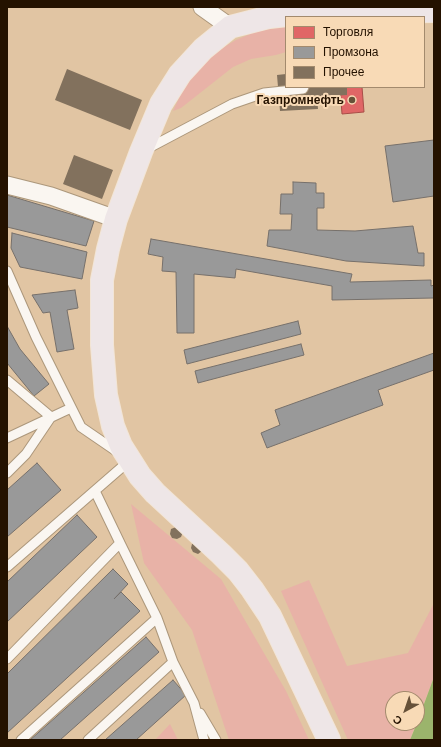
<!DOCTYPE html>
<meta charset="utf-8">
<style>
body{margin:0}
#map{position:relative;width:441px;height:747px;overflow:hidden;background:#e1c5a3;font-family:"Work Sans",sans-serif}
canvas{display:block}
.frame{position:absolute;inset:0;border:8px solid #241200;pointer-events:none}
.legend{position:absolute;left:285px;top:16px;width:140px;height:72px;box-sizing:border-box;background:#f8dab6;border:1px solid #a38a6d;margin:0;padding:5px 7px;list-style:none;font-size:12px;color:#241200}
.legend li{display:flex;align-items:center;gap:8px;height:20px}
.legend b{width:20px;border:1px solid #a38a6d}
.north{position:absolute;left:385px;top:691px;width:40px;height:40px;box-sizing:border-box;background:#f8dab6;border:1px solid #a38a6d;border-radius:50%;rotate:220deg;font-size:11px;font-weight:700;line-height:16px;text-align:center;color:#241200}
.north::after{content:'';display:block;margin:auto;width:14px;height:18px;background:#665139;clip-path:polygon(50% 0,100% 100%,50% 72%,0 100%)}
</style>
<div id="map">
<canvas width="441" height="747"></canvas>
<div class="frame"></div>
<ul class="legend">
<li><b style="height:11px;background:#e06666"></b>Торговля</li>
<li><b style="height:11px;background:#999"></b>Промзона</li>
<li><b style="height:11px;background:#82715d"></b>Прочее</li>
</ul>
<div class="north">С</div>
</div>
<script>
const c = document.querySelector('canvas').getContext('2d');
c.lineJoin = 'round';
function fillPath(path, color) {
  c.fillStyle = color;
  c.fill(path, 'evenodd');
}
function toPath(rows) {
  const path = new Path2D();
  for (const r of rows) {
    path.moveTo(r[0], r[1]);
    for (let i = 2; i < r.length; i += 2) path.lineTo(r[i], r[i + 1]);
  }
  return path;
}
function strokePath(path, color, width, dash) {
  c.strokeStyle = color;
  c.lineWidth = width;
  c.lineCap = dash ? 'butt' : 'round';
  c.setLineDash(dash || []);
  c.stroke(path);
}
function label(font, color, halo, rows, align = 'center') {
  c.font = font + ' "Work Sans",sans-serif';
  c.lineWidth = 4;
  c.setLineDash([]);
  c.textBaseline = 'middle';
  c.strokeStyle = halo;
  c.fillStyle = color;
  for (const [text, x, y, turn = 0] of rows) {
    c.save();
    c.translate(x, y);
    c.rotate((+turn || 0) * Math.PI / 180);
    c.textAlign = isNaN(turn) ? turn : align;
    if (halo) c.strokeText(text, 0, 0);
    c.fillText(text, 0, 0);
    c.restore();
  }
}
fillPath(toPath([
 [286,26,286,52,276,55,251,59,233,67,181,108,173,111,185,85,201,64,219,50,236,40,255,32],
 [131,504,221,579,286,691,309,740,229,740,192,630,144,563],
 [309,580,347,666,408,653,434,603,434,677,417,721,417,699,393,699,393,723,416,723,410,740,348,740,281,591],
 [170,724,178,740,155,740]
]), '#e8b2a7');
fillPath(toPath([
 [434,677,434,740,410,740,417,723]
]), '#9bb46c');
const shops = toPath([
 [340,87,362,87,364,112,342,114,340,87]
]);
fillPath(shops, '#e06666');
strokePath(shops, '#a84d47', 1);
const industry = toPath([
 [434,140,434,196,393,202,385,146,434,140],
 [293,182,316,183,316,193,324,193,324,208,317,208,317,230,355,231,413,226,418,253,424,253,424,266,346,261,267,246,269,230,291,230,292,214,280,214,281,194,293,194,293,182],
 [7,195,94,221,86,246,7,227,7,195],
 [12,233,87,252,82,279,20,267,11,248,12,233],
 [151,239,352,274,350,282,431,280,431,286,434,285,434,298,332,300,332,286,236,269,235,278,194,274,194,333,177,333,176,272,162,271,163,257,148,254,151,239],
 [75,290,78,308,67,310,74,349,57,352,50,312,43,313,32,295,75,290],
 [298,321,301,334,187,364,184,350,298,321],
 [7,326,20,349,49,384,34,396,7,363,7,326],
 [301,344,304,355,198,383,195,371,301,344],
 [434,353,434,370,378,390,383,405,267,448,261,433,280,425,275,410,434,353],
 [37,463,61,490,7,537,7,490,37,463],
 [77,515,97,537,7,622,7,582,77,515],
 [113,569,128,584,114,599,121,592,140,611,7,733,7,674,113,569],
 [146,637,159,652,60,740,30,740,146,637],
 [173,680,186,695,136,740,105,740,173,680]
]);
fillPath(industry, '#999');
strokePath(industry, '#76706b', 1);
fillPath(toPath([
 [67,69,142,100,130,130,55,100],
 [286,74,286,87,347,87,347,95,317,97,318,109,280,111,277,75],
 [74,155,113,170,102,199,63,184],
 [176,527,183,532,181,537,177,539,172,538,170,534,171,529],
 [196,541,203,547,202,551,198,554,193,552,191,548,192,544]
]), '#82715d');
const lane = toPath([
 [145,150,232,104,264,93,303,89,304,87],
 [7,271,36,337,81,427,119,453],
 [7,380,51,417,26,454,7,473],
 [7,438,71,408],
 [7,567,129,461],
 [7,659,120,543,95,491],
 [173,662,194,703,204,740],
 [200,713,216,740],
 [21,740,157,618,120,543],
 [88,740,173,662,157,618]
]);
const street = toPath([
 [202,7,230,27],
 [7,185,51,196,116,219]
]);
const primary = toPath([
 [329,740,270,616,252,589,238,571,221,554,155,493,140,476,121,446,113,426,106,395,102,345,102,280,108,249,116,219,141,152,161,104,180,74,203,49,230,27,269,17,305,13,434,11]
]);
strokePath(lane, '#ac977b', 11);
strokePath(street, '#ac977b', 19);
strokePath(primary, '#f2e5d6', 24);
strokePath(lane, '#faf6f1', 9);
strokePath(street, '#faf6f1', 17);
strokePath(primary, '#eee6e7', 22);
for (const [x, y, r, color] of [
 [352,100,4,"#665139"]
]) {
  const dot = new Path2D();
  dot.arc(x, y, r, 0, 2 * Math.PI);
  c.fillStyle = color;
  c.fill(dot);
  strokePath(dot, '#f8dab6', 1.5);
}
label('bold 12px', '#241200', '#f8dab6', [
 ["Газпромнефть",344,100]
], 'right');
</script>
